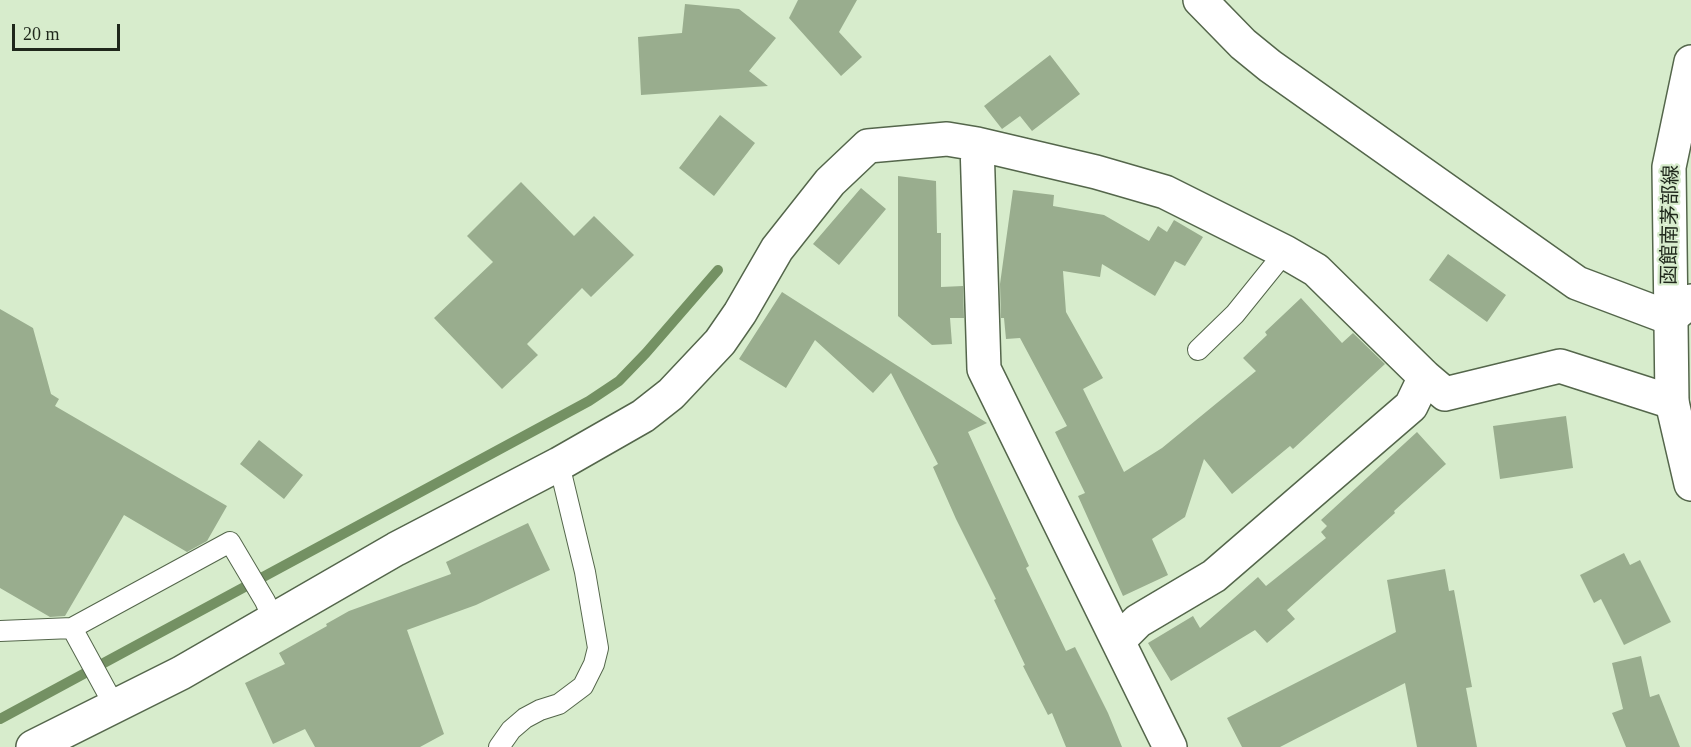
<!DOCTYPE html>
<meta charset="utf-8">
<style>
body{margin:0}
#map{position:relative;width:1691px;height:747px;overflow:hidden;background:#d7eccc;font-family:"Times New Roman",serif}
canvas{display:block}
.scale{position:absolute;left:12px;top:24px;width:108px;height:27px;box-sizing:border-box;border:3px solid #1f271b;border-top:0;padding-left:8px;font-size:18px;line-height:21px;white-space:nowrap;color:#1f271b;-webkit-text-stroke:4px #d7eccc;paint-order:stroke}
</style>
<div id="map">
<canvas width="1691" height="747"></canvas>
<div class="scale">20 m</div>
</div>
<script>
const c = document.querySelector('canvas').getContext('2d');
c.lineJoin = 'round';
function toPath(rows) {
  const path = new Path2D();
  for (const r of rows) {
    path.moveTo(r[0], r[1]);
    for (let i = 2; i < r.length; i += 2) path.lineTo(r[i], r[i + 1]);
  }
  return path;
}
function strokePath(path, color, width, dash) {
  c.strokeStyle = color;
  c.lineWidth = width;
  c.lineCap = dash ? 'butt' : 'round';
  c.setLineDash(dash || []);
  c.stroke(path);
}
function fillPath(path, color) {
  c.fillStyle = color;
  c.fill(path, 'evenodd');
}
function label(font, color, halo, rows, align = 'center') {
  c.font = font + ' "Times New Roman","Noto Sans JP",serif';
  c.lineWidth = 4.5;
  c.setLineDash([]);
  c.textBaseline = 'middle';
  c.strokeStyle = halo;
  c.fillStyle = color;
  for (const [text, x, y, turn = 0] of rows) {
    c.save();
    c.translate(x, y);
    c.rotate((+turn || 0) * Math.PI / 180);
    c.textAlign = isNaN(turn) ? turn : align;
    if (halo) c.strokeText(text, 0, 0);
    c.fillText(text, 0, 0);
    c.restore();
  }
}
strokePath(toPath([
 [0,719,589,401,619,381,646,353,718,270]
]), '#749163', 10);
fillPath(toPath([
 [798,0,857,0,839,32,862,57,841,76,789,18],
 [685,4,739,9,776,38,749,71,768,86,641,95,638,37,682,33],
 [1050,55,1080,94,1032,131,1020,116,1002,129,984,106],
 [720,115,755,143,714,196,679,168],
 [898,176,936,181,937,233,941,233,941,287,963,286,964,318,950,318,952,344,932,345,898,316],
 [521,182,574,236,594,216,634,255,591,297,582,288,527,344,538,355,502,389,434,318,493,262,467,236],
 [861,188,886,209,839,265,813,244],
 [1013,190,1054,195,1053,206,1104,215,1149,241,1158,226,1167,232,1174,220,1203,237,1185,266,1175,261,1155,296,1102,264,1100,277,1063,271,1066,312,1103,378,1083,389,1124,472,1162,448,1256,371,1243,358,1267,335,1265,332,1301,298,1342,343,1353,333,1385,364,1293,449,1290,446,1232,494,1204,459,1185,517,1152,539,1168,575,1123,596,1078,496,1085,493,1055,432,1067,426,1020,338,1006,339,1004,318,1001,318,1000,284],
 [1448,254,1506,295,1487,322,1429,280],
 [782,292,987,423,968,432,1029,566,1026,568,1066,651,1075,647,1108,713,1122,747,1066,747,1052,713,1048,715,1023,666,1025,665,994,600,996,599,956,519,933,467,938,464,891,373,873,393,815,340,786,388,739,359],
 [0,309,33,328,51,394,59,399,55,406,227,506,207,541,187,552,124,515,65,616,50,617,0,588],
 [1566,416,1573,468,1500,479,1493,426],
 [1417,432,1446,464,1394,511,1395,513,1287,610,1295,619,1267,643,1255,630,1171,681,1148,643,1193,616,1200,628,1258,577,1266,586,1326,538,1321,532,1327,526,1321,520],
 [259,440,303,475,284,499,240,464],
 [528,523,550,570,476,605,407,630,444,734,420,747,315,747,305,729,273,744,245,683,285,664,279,653,327,626,326,624,349,611,451,574,446,562],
 [1624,553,1630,565,1640,560,1671,622,1624,645,1601,599,1594,603,1580,575],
 [1445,569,1449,591,1454,590,1472,687,1466,688,1477,747,1417,747,1405,683,1280,747,1242,747,1227,718,1396,632,1387,580],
 [1641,656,1650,697,1659,694,1680,747,1626,747,1612,713,1623,709,1612,663]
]), '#99ad8e');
const service = toPath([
 [1198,350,1235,314,1285,252],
 [72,628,114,705],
 [0,631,72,628,230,542,265,601,274,621],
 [499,747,511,730,525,718,540,710,559,704,583,686,594,664,598,648,585,572,559,464]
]);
const minor = toPath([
 [977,144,984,369,1170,747],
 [1118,641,1138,621,1214,576,1411,406,1425,377],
 [33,747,181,673,396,549,559,464,643,416,671,394,720,342,740,313,777,249,830,182,868,146,947,139,977,144,1096,172,1165,192,1285,252,1316,270,1425,377,1445,394,1560,366,1672,402]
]);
const tertiary = toPath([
 [1200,0,1243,44,1270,66,1577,283,1670,318,1691,301]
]);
const primary = toPath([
 [1691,62,1669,167,1672,402,1691,484]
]);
strokePath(service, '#54664b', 22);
strokePath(minor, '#54664b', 36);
strokePath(tertiary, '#54664b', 36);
strokePath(primary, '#54664b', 36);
strokePath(service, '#fff', 20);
strokePath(minor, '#fff', 33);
strokePath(tertiary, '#fff', 33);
strokePath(primary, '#fff', 33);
label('20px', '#1f271b', '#d7eccc', [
 ["函館南茅部線",1671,225,-89]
]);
</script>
